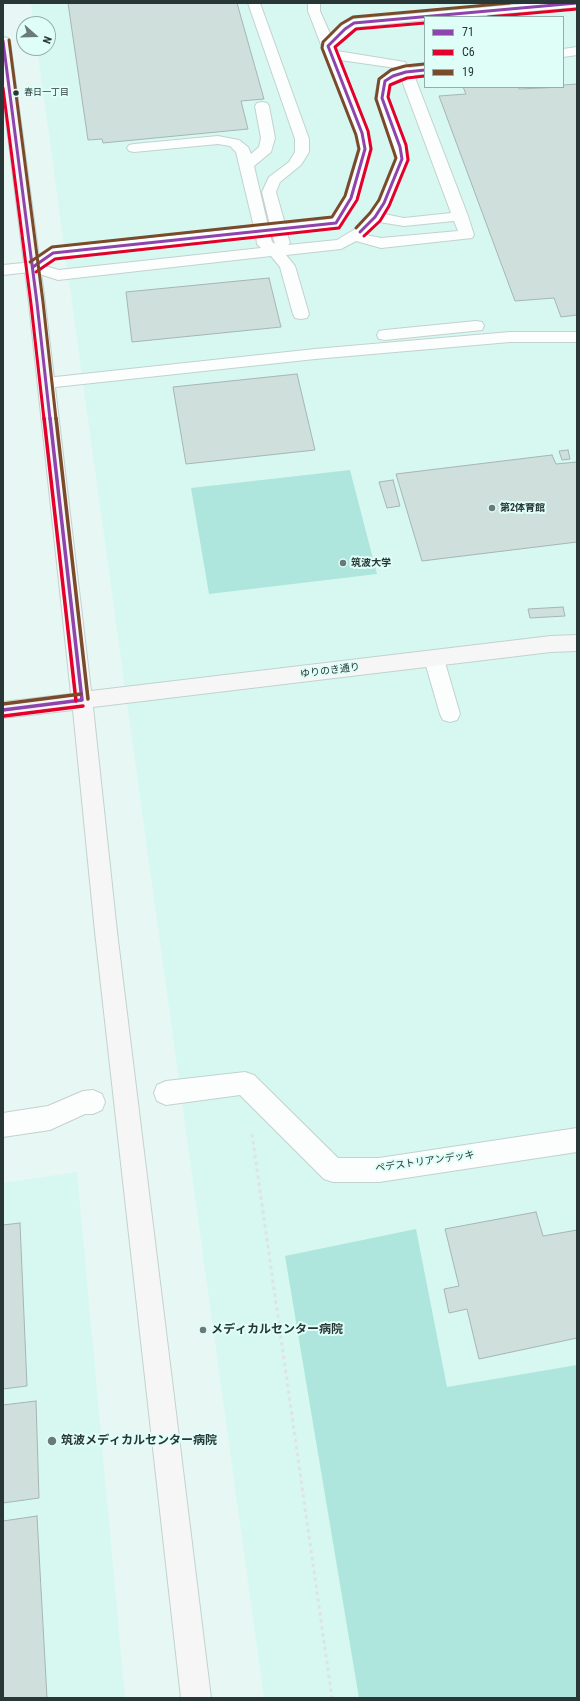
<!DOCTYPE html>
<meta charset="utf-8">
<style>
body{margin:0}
#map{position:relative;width:580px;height:1701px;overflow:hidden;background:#e6f7f4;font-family:"Roboto Condensed",sans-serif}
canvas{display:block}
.frame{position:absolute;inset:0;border:4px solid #283735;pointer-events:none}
.legend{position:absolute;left:424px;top:16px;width:140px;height:72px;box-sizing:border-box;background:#dffef8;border:1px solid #96aeaa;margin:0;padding:5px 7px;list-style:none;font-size:12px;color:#283735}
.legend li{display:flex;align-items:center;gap:8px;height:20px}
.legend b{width:20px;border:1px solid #96aeaa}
.north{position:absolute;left:16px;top:16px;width:40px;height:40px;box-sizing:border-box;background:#dffef8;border:1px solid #96aeaa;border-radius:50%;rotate:110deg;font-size:11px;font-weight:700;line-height:16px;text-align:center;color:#283735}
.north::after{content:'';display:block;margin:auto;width:14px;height:18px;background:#6a7a78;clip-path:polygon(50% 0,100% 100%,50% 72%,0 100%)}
</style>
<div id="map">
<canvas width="580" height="1701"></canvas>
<div class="frame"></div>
<ul class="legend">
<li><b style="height:5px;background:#8e44ad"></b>71</li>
<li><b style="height:5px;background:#e4002b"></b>C6</li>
<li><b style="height:5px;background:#7a4b2a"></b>19</li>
</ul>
<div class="north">N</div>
</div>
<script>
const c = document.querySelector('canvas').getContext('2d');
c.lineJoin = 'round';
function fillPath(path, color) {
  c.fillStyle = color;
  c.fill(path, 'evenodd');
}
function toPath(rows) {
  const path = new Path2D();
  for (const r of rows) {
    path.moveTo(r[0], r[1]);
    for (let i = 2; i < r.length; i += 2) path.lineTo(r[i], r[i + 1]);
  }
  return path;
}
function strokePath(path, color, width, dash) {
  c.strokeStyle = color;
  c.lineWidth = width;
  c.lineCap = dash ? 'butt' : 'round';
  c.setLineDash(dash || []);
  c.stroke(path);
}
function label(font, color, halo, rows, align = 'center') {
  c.font = font + ' "Roboto Condensed","Noto Sans JP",sans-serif';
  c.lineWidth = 4;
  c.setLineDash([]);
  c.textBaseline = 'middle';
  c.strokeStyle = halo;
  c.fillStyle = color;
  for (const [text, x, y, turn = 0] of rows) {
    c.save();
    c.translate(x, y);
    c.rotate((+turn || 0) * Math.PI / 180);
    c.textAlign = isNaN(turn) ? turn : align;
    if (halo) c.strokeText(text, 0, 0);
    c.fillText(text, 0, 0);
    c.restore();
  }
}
fillPath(toPath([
 [31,3,577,3,577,1698,264,1698,37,48,48,48,48,24,34,24],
 [425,17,563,17,563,87,425,87],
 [77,1172,125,1698,3,1698,3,1183]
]), '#d6f8f1');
fillPath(toPath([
 [350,470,377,574,209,594,191,488],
 [416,1229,447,1387,577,1365,577,1698,359,1698,285,1256]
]), '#aee6dd');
const building = toPath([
 [68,3,237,3,264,99,241,101,248,129,103,143,102,139,88,140,68,3],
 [577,84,577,315,561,317,554,298,515,301,439,96,466,94,463,87,519,87,519,89,563,87,563,85,577,84],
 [269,278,281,327,132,342,126,292,269,278],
 [297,374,315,450,186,464,173,387,297,374],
 [568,450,570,459,562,460,559,451,568,450],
 [552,455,556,464,577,462,577,542,422,561,396,474,552,455],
 [393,480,400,506,387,508,379,482,393,480],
 [563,607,565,616,530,618,528,609,563,607],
 [536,1212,543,1236,577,1230,577,1338,479,1359,467,1309,449,1313,444,1289,459,1286,445,1229,536,1212],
 [20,1223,27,1386,3,1389,3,1225,20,1223],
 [36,1401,39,1498,3,1503,3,1405,36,1401],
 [37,1516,47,1698,3,1698,3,1521,37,1516]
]);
fillPath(building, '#cfdfdc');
strokePath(building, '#a7b6b4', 1);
const lane = toPath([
 [248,3,260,3,309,139,309,152,301,165,280,182,276,192,285,224,331,219,344,198,358,149,355,133,308,11,308,3,320,3,320,11,331,36,340,26,354,19,534,3,577,3,577,7,464,17,425,17,425,20,357,27,350,32,335,47,337,51,405,62,409,68,425,66,425,74,414,75,468,216,474,235,472,238,381,248,356,241,341,249,286,255,295,266,309,314,307,318,301,319,295,318,293,314,280,267,271,256,58,280,28,270,25,267,28,264,48,250,53,248,254,227,236,152,230,146,218,144,134,152,129,151,127,148,129,145,134,144,218,136,239,140,248,147,251,154,259,147,261,138,255,106,257,103,262,102,267,103,269,106,275,138,271,152,254,166,268,226,270,225,262,192,269,177,289,162,295,152,295,139,248,3],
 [340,60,396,68,397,70,388,73,380,78,378,81,375,98,393,147,395,159,377,203,360,226,337,240,288,245,290,243,287,233,341,226,358,198,372,149,369,133,340,60],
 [401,78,451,213,404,218,384,214,391,203,409,159,407,147,389,98,391,83,401,78],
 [454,221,458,231,381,238,366,235,379,222,404,226,454,221],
 [270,234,272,234,275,244,272,242,270,234],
 [256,236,257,244,261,248,59,270,45,266,57,257,256,236],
 [577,47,577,55,563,57,563,49,577,47],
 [476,321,482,322,484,326,482,330,385,340,379,339,377,335,379,331,385,330,476,321],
 [510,332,577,332,577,342,510,342,315,359,46,388,40,387,38,383,40,379,46,378,315,349,510,332],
 [434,652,441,654,444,659,460,714,457,720,450,722,443,720,440,714,424,659,427,654,434,652]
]);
const street = toPath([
 [33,262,39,263,41,267,39,271,3,275,3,265,33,262],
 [245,1072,254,1075,338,1158,379,1158,577,1128,577,1152,379,1182,333,1182,324,1179,240,1095,166,1105,157,1101,154,1093,157,1085,166,1081,245,1072],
 [93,1090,102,1094,105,1102,102,1110,93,1114,85,1114,50,1130,3,1137,3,1113,48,1106,83,1091,93,1090]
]);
const secondary = toPath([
 [3,37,8,38,10,41,45,303,91,691,551,636,577,635,577,651,551,652,93,707,117,932,211,1698,181,1698,95,932,73,710,3,718,3,702,71,694,29,303,3,96,3,37]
]);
strokePath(lane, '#c2d2ce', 2);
strokePath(street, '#c2d2ce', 2);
strokePath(secondary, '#c2d2ce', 2);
strokePath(toPath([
 [252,1134,332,1698]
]), '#dee4e3', 3, [3.5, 3.5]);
fillPath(lane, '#fbfefd');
fillPath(street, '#fbfefd');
fillPath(secondary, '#f7f6f6');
strokePath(toPath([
 [3,41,37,303,50,419],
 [360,232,375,217,384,203,402,159,400,147,382,98,385,81,393,76,406,72,425,70],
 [33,267,53,253,336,223,351,198,365,149,362,133,328,46,345,29,354,23,577,3]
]), '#8e44ad', 3);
strokePath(toPath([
 [50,418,82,700],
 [3,710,82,700]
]), '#8e44ad', 3.5);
strokePath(toPath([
 [488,17,577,9],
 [3,88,31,304,44,419],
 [364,236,380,221,389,206,408,160,406,145,388,97,390,85,407,78,425,76],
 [36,272,55,259,339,228,357,200,371,149,368,131,335,47,356,29,425,23]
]), '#e4002b', 3);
strokePath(toPath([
 [44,418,76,701],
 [4,716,83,706]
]), '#e4002b', 3.5);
strokePath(toPath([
 [9,40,43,302,56,419],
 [356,228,370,213,379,200,396,158,376,99,379,79,391,70,405,66,424,64],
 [30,262,52,247,332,217,345,196,359,149,356,135,322,48,323,42,341,24,353,17,510,3]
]), '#7a4b2a', 3);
strokePath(toPath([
 [56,418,88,699],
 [3,704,81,694]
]), '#7a4b2a', 3.5);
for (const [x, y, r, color] of [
 [16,93,3.5,"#283735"],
 [492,508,4,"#6a7a78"],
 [343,563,4,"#6a7a78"],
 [203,1330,4,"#6a7a78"],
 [52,1441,5,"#6a7a78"]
]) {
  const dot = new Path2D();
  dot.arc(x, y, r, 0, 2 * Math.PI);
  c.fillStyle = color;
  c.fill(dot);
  strokePath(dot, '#dffef8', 1.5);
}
label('9px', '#283735', '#dffef8', [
 ["春日一丁目",24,93]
], 'left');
label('bold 10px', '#283735', '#dffef8', [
 ["第2体育館",500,508],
 ["筑波大学",351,563]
], 'left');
label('10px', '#283735', '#dffef8', [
 ["ゆりのき通り",330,671,-7],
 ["ペデストリアンデッキ",425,1162,-8]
]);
label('bold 12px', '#283735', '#dffef8', [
 ["メディカルセンター病院",211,1330],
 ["筑波メディカルセンター病院",61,1441]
], 'left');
</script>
